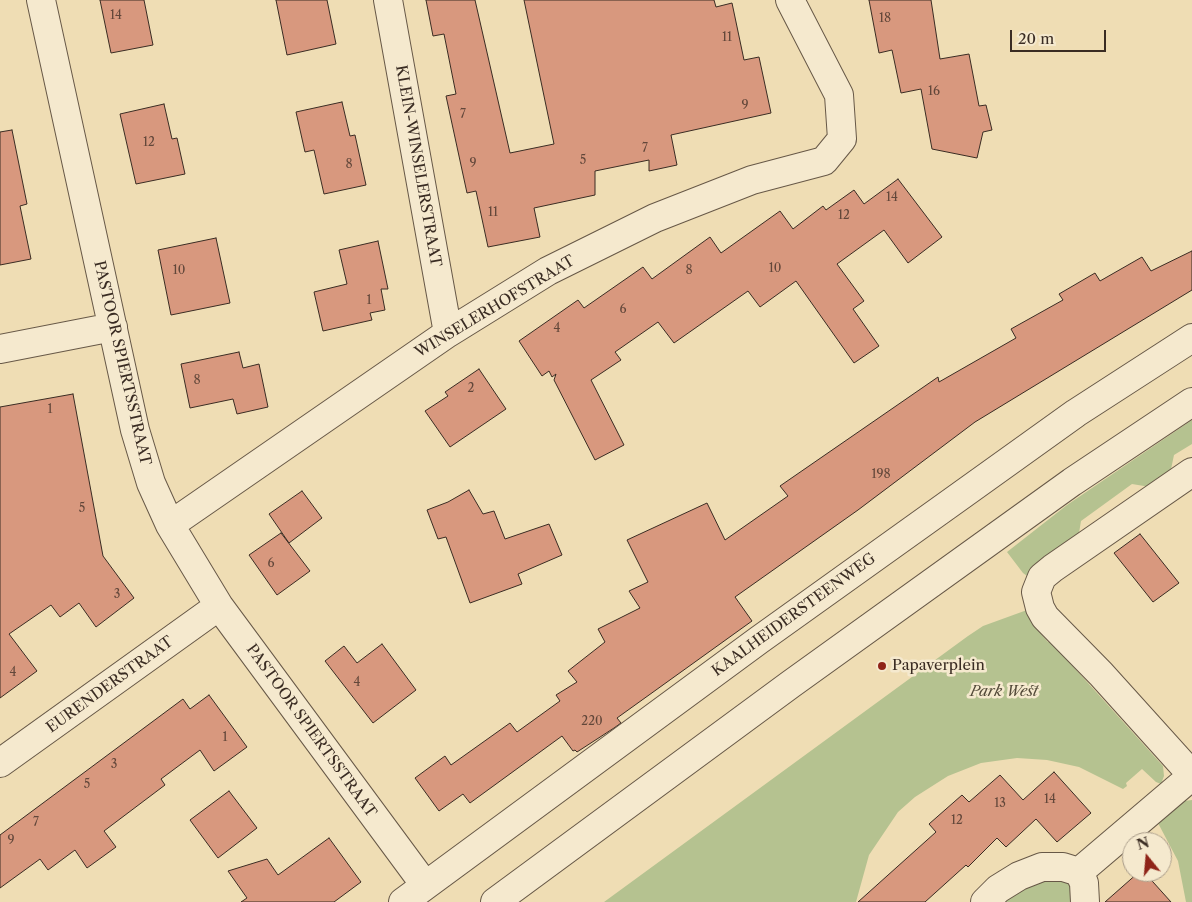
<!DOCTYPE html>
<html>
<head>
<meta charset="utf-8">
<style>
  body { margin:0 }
  #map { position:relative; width:1192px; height:902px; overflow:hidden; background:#efddb4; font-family:"Libre Caslon Text",serif }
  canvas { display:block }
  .north { position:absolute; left:1122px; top:832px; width:50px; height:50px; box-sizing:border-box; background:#f5e9ce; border:1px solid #aa9d8a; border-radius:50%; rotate:343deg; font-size:14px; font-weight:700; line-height:20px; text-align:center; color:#3a2c23 }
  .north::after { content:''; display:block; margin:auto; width:18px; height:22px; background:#8f2418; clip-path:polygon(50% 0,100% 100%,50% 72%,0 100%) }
  .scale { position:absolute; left:1010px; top:30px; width:96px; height:22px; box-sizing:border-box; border:2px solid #3a2c23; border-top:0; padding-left:6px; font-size:15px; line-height:18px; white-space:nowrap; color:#3a2c23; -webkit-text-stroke:4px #f5e9ce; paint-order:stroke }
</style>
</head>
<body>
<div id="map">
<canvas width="1192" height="902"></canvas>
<div class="north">N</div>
<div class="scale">20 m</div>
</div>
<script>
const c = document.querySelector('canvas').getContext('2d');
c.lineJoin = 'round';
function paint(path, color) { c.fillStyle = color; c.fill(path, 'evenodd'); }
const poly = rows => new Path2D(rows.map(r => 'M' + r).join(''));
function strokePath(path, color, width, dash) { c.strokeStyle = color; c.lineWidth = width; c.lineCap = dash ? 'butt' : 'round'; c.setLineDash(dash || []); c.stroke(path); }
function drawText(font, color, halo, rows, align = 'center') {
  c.font = font + ' "Libre Caslon Text",serif'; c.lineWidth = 5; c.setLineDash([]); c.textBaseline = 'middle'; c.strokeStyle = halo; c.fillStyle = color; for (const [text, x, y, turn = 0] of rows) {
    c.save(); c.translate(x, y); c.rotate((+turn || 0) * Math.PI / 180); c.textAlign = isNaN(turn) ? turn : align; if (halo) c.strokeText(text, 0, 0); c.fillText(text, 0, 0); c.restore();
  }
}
paint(poly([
  [1192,420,1192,444,1174,455,1170,474,1150,487,1132,484,1081,521,1078,539,1030,578,1023,573,1007,552,1067,505],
  [1027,610,1042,635,1048,642,1051,642,1163,766,1164,776,1161,784,1156,782,1142,769,1126,783,1127,786,1123,789,1079,767,1047,760,1017,758,981,763,948,776,915,797,898,812,869,855,856,902,604,902,968,636,983,626],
  [1192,800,1192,902,1186,902,1178,861,1158,823,1184,801],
  [1034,878,1071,882,1076,902,997,902]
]), '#b5c290');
const building = poly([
  [100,0,144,0,153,45,111,53,100,0],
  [276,0,327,0,336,44,287,55,276,0],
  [426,0,475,0,510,153,554,144,524,0,714,0,716,7,732,3,744,60,759,57,771,113,671,135,677,165,649,171,649,160,595,171,595,195,534,208,540,237,488,247,476,191,467,193,446,96,456,94,444,34,433,36,426,0],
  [869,0,931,0,940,59,969,54,979,106,986,105,992,130,983,132,977,158,932,149,921,89,901,93,892,50,879,53,869,0],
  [342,102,350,136,355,135,366,185,324,194,314,150,305,152,296,112,342,102],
  [164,104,172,139,177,138,185,174,136,184,120,114,164,104],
  [12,130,27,204,20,206,31,259,0,265,0,132,12,130],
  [898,179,942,237,908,263,884,230,837,264,864,301,853,309,879,346,854,363,796,281,760,307,748,291,674,343,658,322,615,352,621,360,591,380,624,445,595,460,554,380,556,374,552,377,549,371,542,376,519,341,578,300,584,308,643,267,652,279,710,237,721,253,780,211,793,229,823,206,826,210,854,190,864,204,898,179],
  [216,238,230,303,171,315,158,250,216,238],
  [378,241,388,289,381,289,385,310,370,313,372,320,323,331,314,292,347,284,339,250,378,241],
  [1192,251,1192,290,975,422,858,510,735,597,752,621,617,718,621,723,614,728,577,752,575,750,573,751,562,736,470,803,463,794,439,811,415,778,445,756,451,765,510,723,517,732,560,701,556,695,577,682,568,671,605,642,598,629,640,608,629,591,648,582,627,540,707,503,725,540,788,496,780,486,938,377,939,382,1016,338,1011,329,1063,300,1059,294,1095,273,1100,281,1142,257,1151,271,1192,251],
  [239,352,243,368,259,364,268,407,237,414,233,399,190,408,181,364,239,352],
  [479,369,506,409,450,447,425,411,448,396,445,392,479,369],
  [73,394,103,556,134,598,96,627,79,603,60,617,51,605,9,634,37,671,0,698,0,407,73,394],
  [469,490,483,514,494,511,505,539,549,524,562,555,518,574,522,584,470,603,446,537,438,539,427,510,448,502,469,490],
  [302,491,322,518,289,543,269,514,302,491],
  [281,533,310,571,277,595,249,555,281,533],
  [1140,534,1179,583,1153,602,1114,553,1140,534],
  [382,644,416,690,373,723,325,661,344,646,357,663,382,644],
  [209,695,247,747,214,771,200,750,161,779,165,785,104,831,116,847,87,868,75,850,48,870,40,859,0,888,0,835,183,699,190,709,209,695],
  [1054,772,1091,813,1057,842,1036,819,1006,847,997,838,968,867,966,865,925,902,858,902,936,832,929,824,962,795,969,802,1000,775,1023,800,1054,772],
  [229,791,257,828,218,858,190,820,229,791],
  [329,838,361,882,334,902,241,902,247,898,228,871,267,859,278,875,329,838],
  [1139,872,1144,872,1171,902,1105,902,1139,872]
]);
paint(building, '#d8987e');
strokePath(building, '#3a2c23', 1);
const minor = poly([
  [41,0,135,430,151,483,170,525,219,606,425,885],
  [388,0,448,333],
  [0,349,113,327],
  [1192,472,1053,568,1042,577,1036,592,1040,608,1045,617,1101,674,1192,775],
  [170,525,448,333,548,271,655,218,752,180,824,161,842,139,839,95,790,0],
  [0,763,219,606],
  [1079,872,1192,776],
  [403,902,759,640,963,494,1076,413,1192,338],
  [495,902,791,684,1072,482,1192,402],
  [985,902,998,889,1019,876,1042,867,1063,867,1079,872,1084,883,1085,902]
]);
strokePath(minor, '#675847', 30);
strokePath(minor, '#f5e9ce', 28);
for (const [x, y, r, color] of [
  [882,666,5,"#8f2418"]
]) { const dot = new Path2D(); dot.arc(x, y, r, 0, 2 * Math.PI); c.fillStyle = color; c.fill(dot); strokePath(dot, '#f5e9ce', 2); }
drawText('12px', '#62473a', null, [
  ["14",116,16],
  ["18",885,19],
  ["11",727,38],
  ["16",934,92],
  ["9",745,106],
  ["7",463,115],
  ["12",149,143],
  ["7",645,149],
  ["5",583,161],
  ["9",473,164],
  ["8",349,165],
  ["14",892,198],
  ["11",493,213],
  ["12",844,216],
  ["10",775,269],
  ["10",179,271],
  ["8",689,271],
  ["1",369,301],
  ["6",623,310],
  ["4",557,329],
  ["8",197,381],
  ["2",471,389],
  ["1",50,410],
  ["198",881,475],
  ["5",82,509],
  ["6",271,564],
  ["3",117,595],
  ["4",13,673],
  ["4",357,683],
  ["220",592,722],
  ["1",225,738],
  ["3",114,765],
  ["5",87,785],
  ["14",1050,800],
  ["13",1000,804],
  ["12",957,821],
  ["7",36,823],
  ["9",11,841]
]);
drawText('15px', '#3a2c23', '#f5e9ce', [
  ["KLEIN-WINSELERSTRAAT",418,166,80],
  ["WINSELERHOFSTRAAT",495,307,-31],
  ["PASTOOR SPIERTSSTRAAT",122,363,77],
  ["KAALHEIDERSTEENWEG",794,615,-36],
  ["EURENDERSTRAAT",110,685,-36],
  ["PASTOOR SPIERTSSTRAAT",311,731,54]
]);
drawText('15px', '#3a2c23', '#f5e9ce', [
  ["Papaverplein",892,666]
], 'left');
drawText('italic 15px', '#534a39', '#f5e9ce', [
  ["Park West",1004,692]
]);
</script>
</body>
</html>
